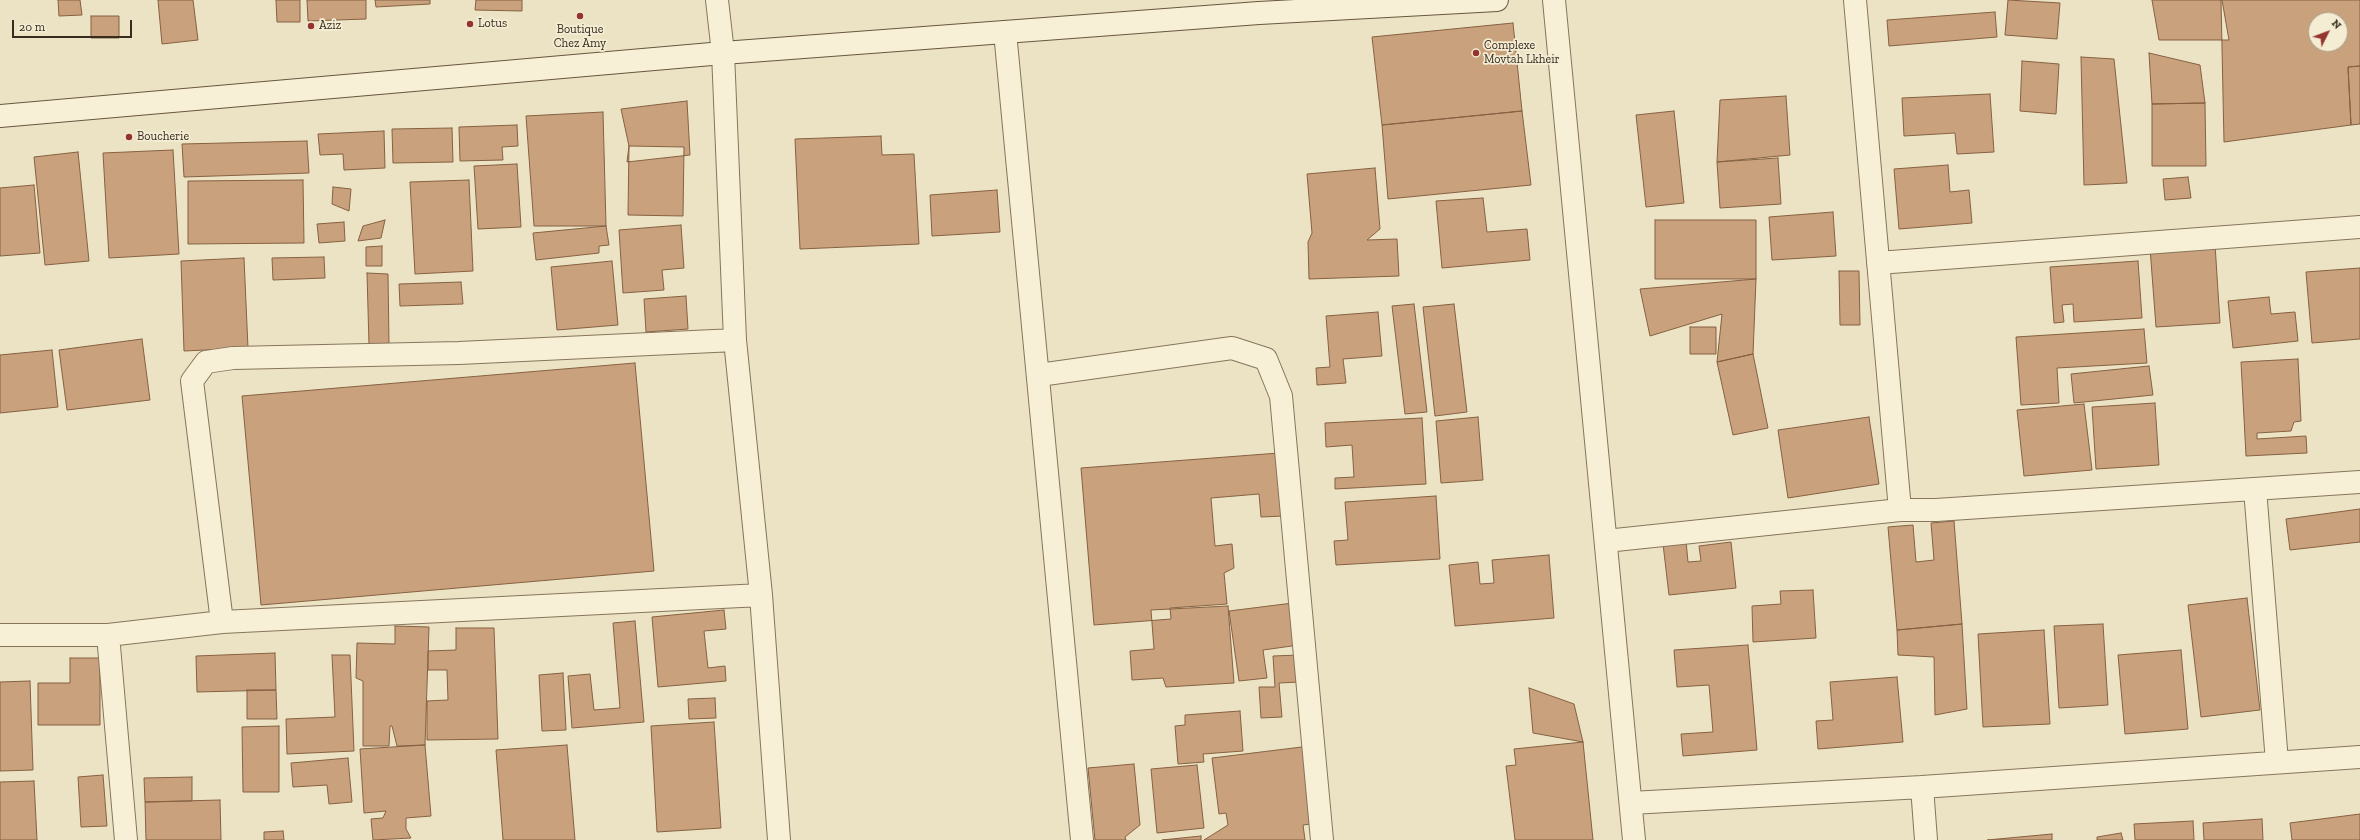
<!DOCTYPE html>
<html>
<head>
<meta charset="utf-8">
<style>
  body { margin:0 }
  #map { position:relative; width:2360px; height:840px; overflow:hidden; background:#ece3c4; font-family:"Zilla Slab",serif }
  canvas { display:block }
  .north { position:absolute; left:2308px; top:12px; width:40px; height:40px; box-sizing:border-box; background:#f4edd4; border:1px solid #a8a08c; border-radius:50%; rotate:48deg; font-size:11px; font-weight:700; line-height:16px; text-align:center; color:#372c1f }
  .north::after { content:''; display:block; margin:auto; width:14px; height:18px; background:#93342e; clip-path:polygon(50% 0,100% 100%,50% 72%,0 100%) }
  .scale { position:absolute; left:12px; top:20px; width:120px; height:18px; box-sizing:border-box; border:2px solid #372c1f; border-top:0; padding-left:5px; font-size:12px; line-height:14px; white-space:nowrap; color:#372c1f; -webkit-text-stroke:3px #f4edd4; paint-order:stroke }
</style>
</head>
<body>
<div id="map">
<canvas width="2360" height="840"></canvas>
<div class="north">N</div>
<div class="scale">20 m</div>
</div>
<script>
const c = document.querySelector('canvas').getContext('2d');
c.lineJoin = 'round';
function paint(path, color) { c.fillStyle = color; c.fill(path, 'evenodd'); }
const poly = rows => new Path2D(rows.map(r => 'M' + r).join(''));
function strokePath(path, color, width, dash) { c.strokeStyle = color; c.lineWidth = width; c.lineCap = dash ? 'butt' : 'round'; c.setLineDash(dash || []); c.stroke(path); }
function drawText(font, color, halo, rows, align = 'center') {
  c.font = font + ' "Zilla Slab",serif'; c.lineWidth = 3.5; c.setLineDash([]); c.textBaseline = 'middle'; c.strokeStyle = halo; c.fillStyle = color; for (const [text, x, y, turn = 0] of rows) {
    c.save(); c.translate(x, y); c.rotate((+turn || 0) * Math.PI / 180); c.textAlign = isNaN(turn) ? turn : align; if (halo) c.strokeText(text, 0, 0); c.fillText(text, 0, 0); c.restore();
  }
}
const building = poly([
  [58,0,80,0,82,15,59,16,58,0],
  [158,0,193,0,198,40,162,44,158,0],
  [276,0,300,0,300,22,277,22,276,0],
  [307,0,366,0,366,19,308,21,307,0],
  [375,0,430,0,430,4,376,7,375,0],
  [476,0,522,0,522,11,475,10,476,0],
  [2008,0,2060,3,2057,39,2005,35,2008,0],
  [2152,0,2222,0,2229,40,2159,40,2152,0],
  [2221,0,2360,0,2360,66,2348,67,2351,125,2224,142,2221,0],
  [2316,20,2340,20,2340,44,2316,44,2316,20],
  [1995,12,1997,37,1889,46,1887,20,1995,12],
  [91,16,119,16,119,38,91,38,91,16],
  [1513,23,1522,111,1382,125,1372,37,1513,23],
  [2149,53,2200,65,2205,103,2152,104,2149,53],
  [2081,57,2114,59,2127,183,2084,185,2081,57],
  [2022,61,2059,64,2056,114,2020,111,2022,61],
  [2360,66,2360,124,2351,125,2348,67,2360,66],
  [1990,94,1994,152,1957,154,1955,133,1904,136,1902,98,1990,94],
  [1786,96,1790,155,1717,162,1720,100,1786,96],
  [687,101,690,155,627,162,629,146,621,109,687,101],
  [2205,103,2206,166,2152,166,2152,104,2205,103],
  [1522,111,1531,185,1388,199,1382,125,1522,111],
  [1674,111,1684,203,1646,207,1636,115,1674,111],
  [603,112,606,226,534,226,526,116,603,112],
  [517,125,518,146,502,147,503,160,460,161,459,127,517,125],
  [452,128,453,162,393,163,392,129,452,128],
  [384,131,385,168,344,170,343,154,320,155,318,134,384,131],
  [881,136,882,155,914,154,919,244,800,249,795,139,881,136],
  [307,141,309,173,184,177,182,144,307,141],
  [629,146,684,147,683,216,628,215,629,146],
  [173,150,179,254,109,258,103,153,173,150],
  [78,152,89,261,45,265,34,157,78,152],
  [1778,158,1781,204,1720,208,1717,162,1778,158],
  [517,164,521,227,478,229,474,166,517,164],
  [1948,165,1950,192,1969,190,1972,223,1899,229,1894,169,1948,165],
  [1375,168,1380,229,1367,240,1397,239,1399,276,1309,279,1308,242,1312,233,1307,174,1375,168],
  [2188,177,2191,198,2165,200,2163,179,2188,177],
  [303,180,304,243,188,244,188,181,303,180],
  [469,180,473,271,415,274,410,182,469,180],
  [34,185,40,253,0,256,0,188,34,185],
  [333,187,351,189,349,211,332,204,333,187],
  [997,190,1000,232,932,236,930,195,997,190],
  [1483,198,1487,232,1527,229,1530,260,1442,268,1436,201,1483,198],
  [1833,212,1836,256,1772,260,1769,217,1833,212],
  [385,220,381,238,358,241,363,226,385,220],
  [1655,220,1756,220,1756,279,1655,279,1655,220],
  [344,222,345,241,319,243,317,224,344,222],
  [681,225,684,268,662,270,664,290,623,293,619,230,681,225],
  [606,226,609,245,599,246,599,253,536,260,533,233,606,226],
  [2215,244,2220,323,2156,327,2150,248,2215,244],
  [382,246,382,266,366,266,366,247,382,246],
  [324,257,325,278,273,280,272,258,324,257],
  [244,258,248,348,184,351,181,261,244,258],
  [612,261,618,325,557,330,551,267,612,261],
  [2138,261,2142,318,2074,322,2073,304,2062,305,2064,322,2054,323,2050,267,2138,261],
  [2360,268,2360,339,2312,343,2306,272,2360,268],
  [1839,271,1859,271,1860,325,1840,325,1839,271],
  [367,273,388,274,389,344,369,345,367,273],
  [1756,279,1753,354,1717,362,1722,314,1650,336,1640,289,1756,279],
  [461,282,463,304,400,306,399,284,461,282],
  [686,296,688,329,646,332,644,299,686,296],
  [2269,297,2271,314,2295,312,2298,341,2233,348,2228,301,2269,297],
  [1414,304,1427,412,1405,414,1392,306,1414,304],
  [1454,304,1467,412,1435,416,1423,307,1454,304],
  [1378,312,1382,356,1343,359,1346,383,1317,385,1316,368,1330,367,1326,316,1378,312],
  [1690,327,1716,327,1716,354,1690,354,1690,327],
  [2144,329,2147,363,2057,368,2059,403,2021,405,2016,337,2144,329],
  [142,339,150,400,67,410,59,350,142,339],
  [52,350,58,407,0,413,0,355,52,350],
  [1753,354,1768,428,1733,435,1717,362,1753,354],
  [2298,359,2301,421,2294,422,2291,431,2257,433,2257,439,2306,436,2307,453,2246,456,2241,362,2298,359],
  [635,363,654,571,261,605,242,396,635,363],
  [2149,366,2153,395,2074,403,2071,374,2149,366],
  [2155,403,2159,465,2096,469,2092,407,2155,403],
  [2084,404,2092,470,2024,476,2017,410,2084,404],
  [1478,417,1483,480,1441,483,1436,421,1478,417],
  [1869,417,1879,484,1788,498,1778,430,1869,417],
  [1422,418,1426,484,1335,489,1335,478,1354,477,1352,445,1326,447,1325,423,1422,418],
  [1279,453,1284,516,1261,517,1259,494,1211,498,1215,546,1232,544,1234,568,1224,573,1227,604,1170,608,1171,619,1094,625,1081,468,1279,453],
  [1436,496,1440,559,1336,565,1334,541,1348,540,1345,502,1436,496],
  [2360,509,2360,542,2290,550,2286,519,2360,509],
  [1954,521,1962,624,1897,630,1888,527,1913,525,1916,562,1934,560,1931,523,1954,521],
  [1686,541,1688,562,1701,561,1699,546,1731,542,1736,588,1669,595,1663,544,1686,541],
  [1549,555,1554,618,1455,626,1449,565,1478,562,1480,584,1494,583,1492,560,1549,555],
  [1813,590,1816,638,1753,642,1752,606,1781,604,1780,591,1813,590],
  [2247,598,2260,710,2201,717,2188,605,2247,598],
  [1293,603,1299,645,1263,650,1267,678,1239,681,1229,611,1293,603],
  [1228,606,1234,683,1166,687,1163,678,1132,680,1130,651,1154,649,1151,610,1228,606],
  [724,610,726,629,704,631,708,668,725,666,726,681,658,687,652,617,724,610],
  [635,621,644,722,572,728,568,676,590,674,594,710,620,708,613,623,635,621],
  [1962,624,1967,709,1935,715,1934,657,1898,655,1897,630,1962,624],
  [2103,624,2108,705,2059,708,2054,626,2103,624],
  [395,626,429,627,425,745,397,746,392,726,390,726,389,746,363,746,363,681,356,678,357,643,395,644,395,626],
  [456,628,494,628,498,739,427,740,427,701,448,700,447,670,428,670,428,651,456,650,456,628],
  [2044,630,2050,724,1983,727,1978,634,2044,630],
  [1748,645,1757,750,1683,756,1681,734,1713,732,1709,685,1677,687,1674,650,1748,645],
  [2181,650,2188,729,2125,734,2118,655,2181,650],
  [275,653,276,690,197,692,196,656,275,653],
  [332,655,350,655,354,751,287,754,286,719,335,717,332,655],
  [1299,655,1300,682,1279,683,1282,717,1261,718,1259,687,1275,687,1273,656,1299,655],
  [70,658,100,658,100,725,38,725,38,683,70,683,70,658],
  [563,673,566,730,542,731,539,675,563,673],
  [1897,677,1903,742,1818,749,1816,721,1833,720,1830,682,1897,677],
  [30,681,33,770,0,771,0,682,30,681],
  [1529,688,1574,704,1583,742,1533,733,1529,688],
  [247,690,276,690,277,719,247,719,247,690],
  [715,698,716,718,689,719,688,699,715,698],
  [1240,711,1243,751,1203,754,1204,762,1178,764,1175,726,1185,725,1185,715,1240,711],
  [714,722,721,828,657,832,651,726,714,722],
  [279,726,279,792,243,792,242,727,279,726],
  [1583,742,1593,840,1515,840,1506,766,1516,765,1514,749,1583,742],
  [425,745,431,816,406,818,406,829,411,838,373,840,371,819,383,818,386,811,364,813,360,749,425,745],
  [567,745,575,840,503,840,496,750,567,745],
  [1310,746,1320,823,1303,825,1305,840,1204,840,1228,825,1226,813,1219,814,1212,758,1310,746],
  [348,758,352,802,329,804,327,785,293,787,291,763,348,758],
  [1134,764,1140,825,1125,837,1126,840,1095,840,1088,768,1134,764],
  [1197,765,1204,828,1157,833,1151,769,1197,765],
  [103,775,107,826,81,827,78,777,103,775],
  [192,777,192,801,145,802,144,778,192,777],
  [34,781,37,840,0,840,0,782,34,781],
  [220,800,221,840,146,840,145,802,220,800],
  [2360,814,2360,840,2292,840,2290,823,2360,814],
  [2262,819,2263,840,2204,840,2203,823,2262,819],
  [2193,821,2194,840,2135,840,2134,824,2193,821],
  [283,831,284,840,264,840,264,832,283,831],
  [2121,833,2123,840,2097,840,2097,837,2121,833],
  [2052,834,2052,840,1987,840,2052,834],
  [1201,836,1201,840,1162,840,1201,836]
]);
paint(building, '#c9a17c');
strokePath(building, '#856142', 1);
const street = poly([
  [717,0,723,53,735,340,761,595,779,840],
  [1554,0,1634,840],
  [1855,0,1900,510,1936,510,2360,482],
  [1005,32,1082,840],
  [1878,263,2360,227],
  [1039,375,1232,348,1266,359,1281,396,1322,840],
  [2255,489,2277,762],
  [1606,541,1900,510],
  [222,622,192,381,206,362,233,358,459,353,735,340],
  [0,635,108,635,222,622,761,595],
  [108,635,126,840],
  [1922,787,1926,840],
  [1631,803,1922,787,2360,757]
]);
const secondary = poly([
  [0,116,723,53,1259,13,1497,0]
]);
strokePath(street, '#86755b', 24);
strokePath(secondary, '#68563e', 24);
strokePath(street, '#f7f0d7', 22);
strokePath(secondary, '#f7f0d7', 22);
for (const [x, y, r, color] of [
  [580,16,4,"#93342e"],
  [470,24,4,"#93342e"],
  [311,26,4,"#93342e"],
  [1476,53,4,"#93342e"],
  [129,137,4,"#93342e"]
]) { const dot = new Path2D(); dot.arc(x, y, r, 0, 2 * Math.PI); c.fillStyle = color; c.fill(dot); strokePath(dot, '#f4edd4', 1.5); }
drawText('12px', '#372c1f', '#f4edd4', [
  ["Lotus",478,24],
  ["Aziz",319,26],
  ["Boutique",580,30,"center"],
  ["Chez Amy",580,44,"center"],
  ["Complexe",1484,46],
  ["Movtah Lkheir",1484,60],
  ["Boucherie",137,137]
], 'left');
</script>
</body>
</html>
